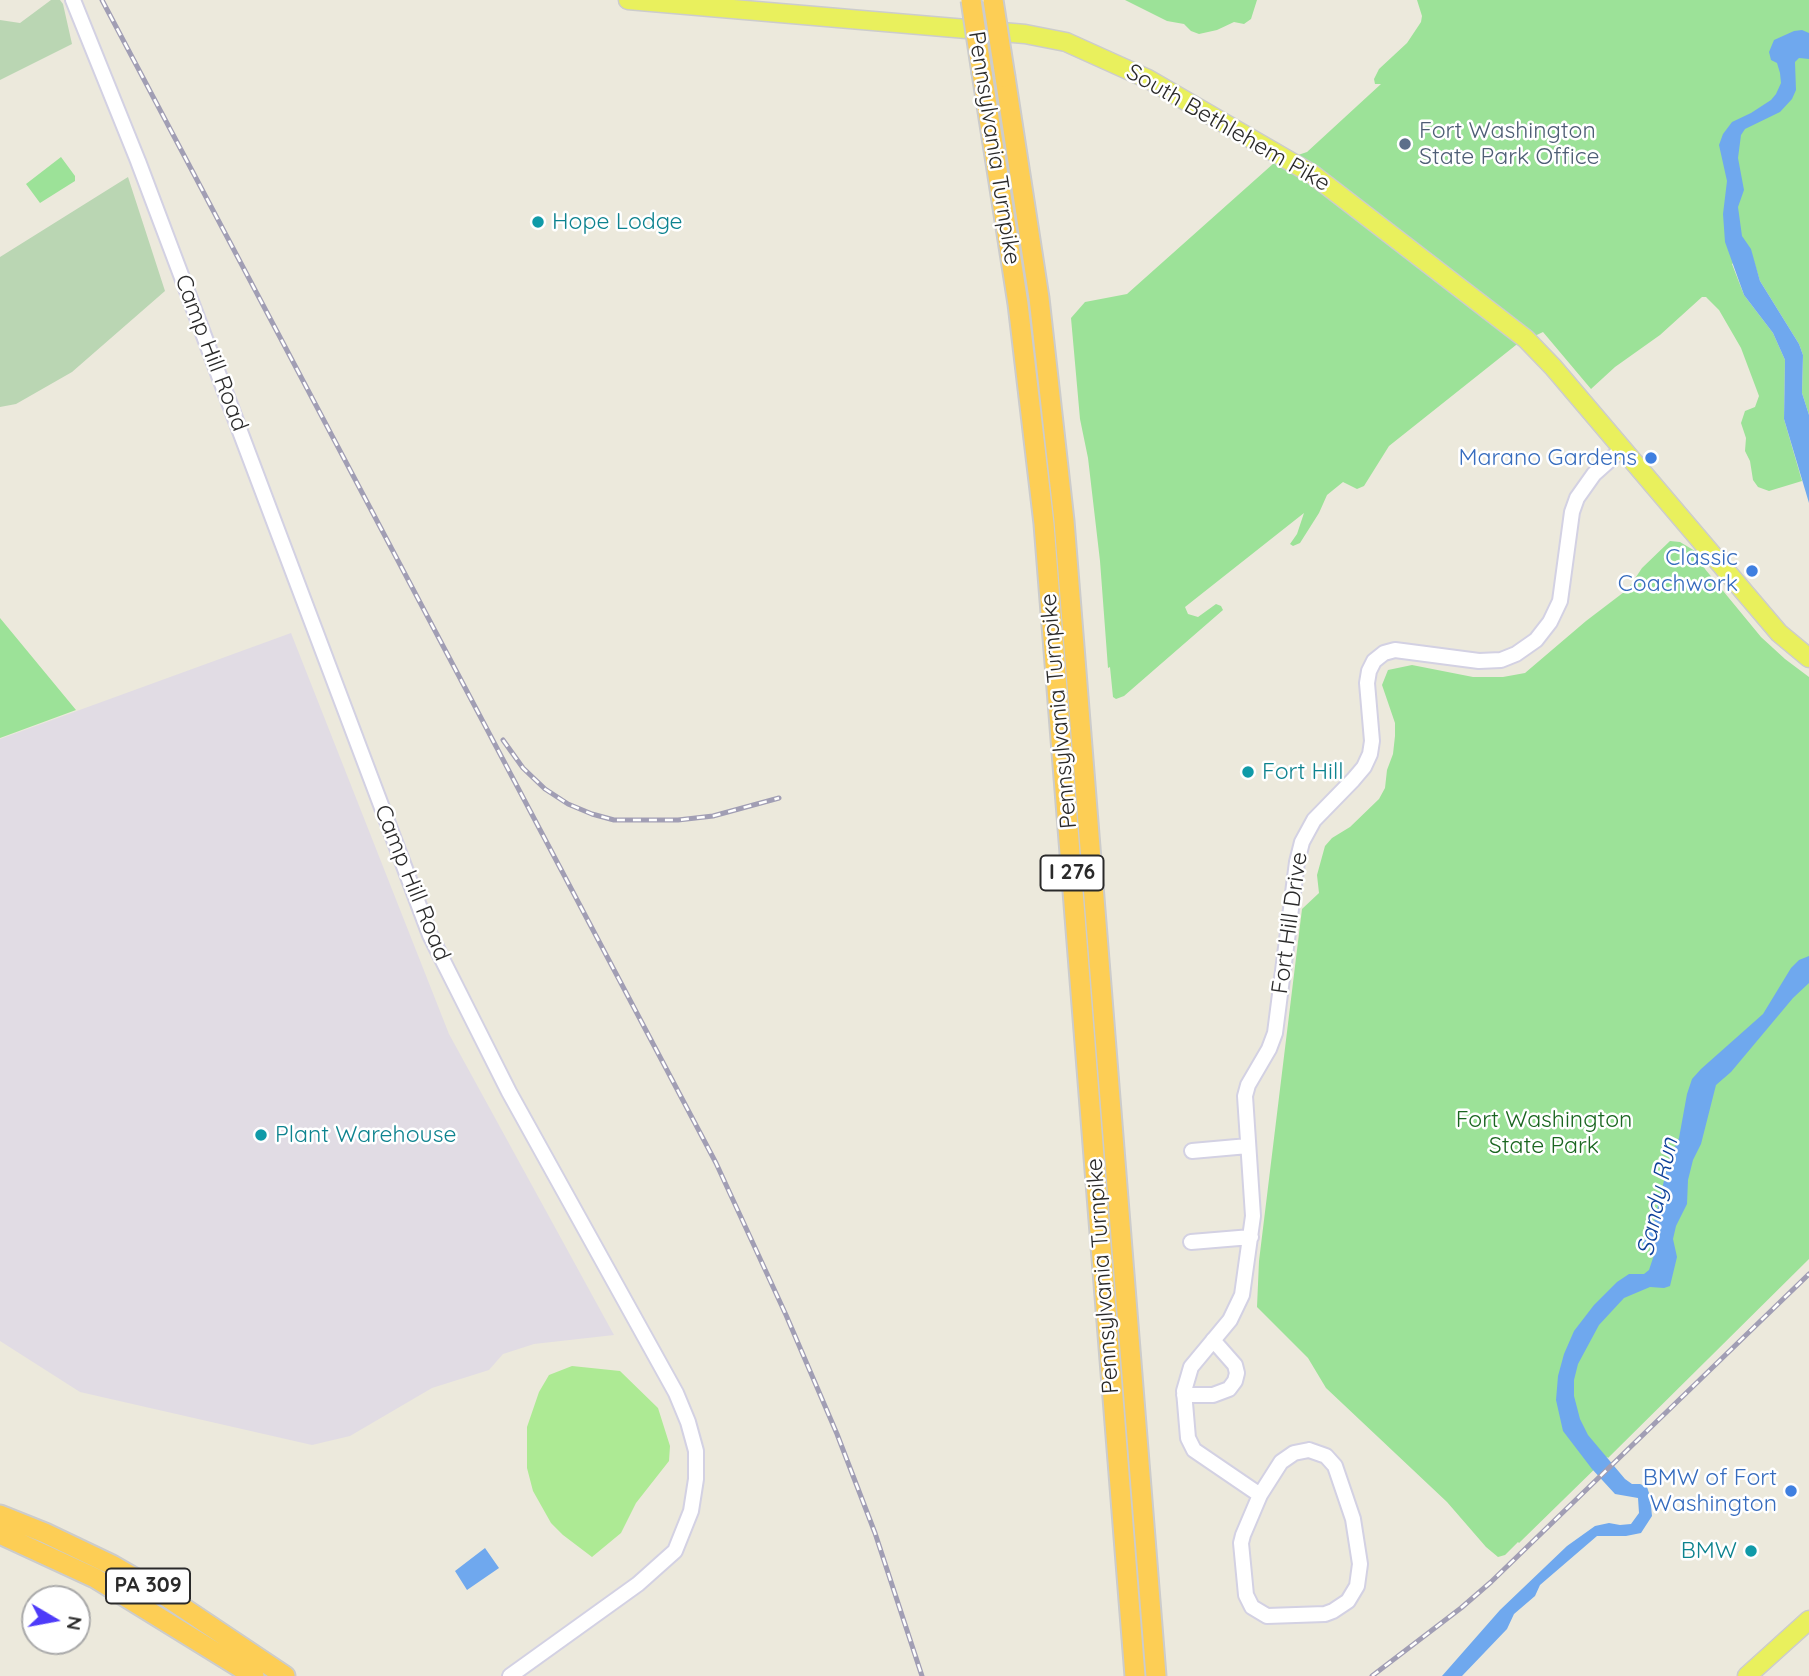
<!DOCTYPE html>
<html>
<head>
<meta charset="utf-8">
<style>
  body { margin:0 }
  #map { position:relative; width:1809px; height:1676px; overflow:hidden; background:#ece9dc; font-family:Quicksand,sans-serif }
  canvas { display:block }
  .north { position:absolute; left:21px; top:1585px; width:70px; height:70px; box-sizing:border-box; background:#fff; border:2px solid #aaa; border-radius:50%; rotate:100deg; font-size:19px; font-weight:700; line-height:28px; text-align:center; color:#2a2a2a }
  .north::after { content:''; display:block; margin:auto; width:24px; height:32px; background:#4e3bf9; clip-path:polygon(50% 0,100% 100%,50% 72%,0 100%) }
</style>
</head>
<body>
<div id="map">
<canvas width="1809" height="1676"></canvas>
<div class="north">N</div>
</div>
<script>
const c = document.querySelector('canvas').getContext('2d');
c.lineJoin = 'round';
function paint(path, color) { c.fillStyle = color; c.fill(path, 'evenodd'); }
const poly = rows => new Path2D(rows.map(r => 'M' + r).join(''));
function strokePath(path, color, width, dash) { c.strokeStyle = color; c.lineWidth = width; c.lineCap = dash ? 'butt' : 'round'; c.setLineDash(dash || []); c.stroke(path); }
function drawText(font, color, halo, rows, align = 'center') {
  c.font = font + ' Quicksand,sans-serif'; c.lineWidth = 5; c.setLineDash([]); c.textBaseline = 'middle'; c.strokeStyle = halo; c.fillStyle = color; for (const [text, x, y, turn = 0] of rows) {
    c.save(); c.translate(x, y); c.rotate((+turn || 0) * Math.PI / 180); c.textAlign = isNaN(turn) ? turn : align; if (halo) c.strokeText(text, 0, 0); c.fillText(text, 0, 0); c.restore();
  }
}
paint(poly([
  [291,633,449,1034,614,1335,534,1344,503,1354,489,1370,432,1388,350,1436,312,1445,80,1392,0,1341,0,739]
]), '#e1dce4');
paint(poly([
  [1125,0,1257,0,1251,19,1244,24,1234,22,1217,30,1199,34,1191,31,1184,24,1167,21],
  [1417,0,1809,0,1809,415,1802,393,1803,355,1799,344,1760,281,1750,249,1732,264,1744,295,1773,333,1785,360,1784,419,1802,481,1769,491,1758,487,1753,480,1750,461,1745,451,1746,438,1741,423,1745,411,1755,407,1759,396,1741,348,1719,310,1706,297,1702,297,1660,335,1615,367,1591,389,1543,332,1516,345,1389,446,1364,486,1357,489,1343,482,1327,495,1319,513,1300,543,1293,546,1290,544,1297,534,1304,513,1185,607,1188,614,1198,617,1216,604,1221,606,1223,610,1124,696,1116,699,1113,697,1110,667,1108,668,1100,561,1088,458,1080,419,1071,318,1085,302,1127,294,1274,163,1307,152,1381,84,1375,84,1374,79,1379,69,1407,43,1421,22,1422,16],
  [61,157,75,176,75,181,40,203,26,184],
  [1670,541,1680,542,1695,551,1705,569,1761,637,1785,659,1809,677,1809,1259,1608,1458,1607,1457,1519,1543,1518,1542,1505,1555,1498,1557,1486,1547,1447,1502,1326,1388,1308,1358,1257,1307,1259,1261,1302,909,1319,893,1317,875,1325,846,1332,838,1350,827,1379,799,1385,788,1387,770,1393,754,1395,736,1395,723,1382,685,1388,670,1412,665,1473,677,1503,677,1525,673,1586,621,1628,589,1642,568],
  [0,618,76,710,0,738]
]), '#9ce298');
paint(poly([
  [51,0,60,0,63,4,72,44,0,80,0,20,20,23],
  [128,177,165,291,72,372,16,404,0,407,0,257]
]), '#bad6b3');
paint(poly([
  [572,1366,620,1371,658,1408,670,1446,669,1461,636,1503,621,1533,592,1557,563,1535,551,1523,533,1491,527,1468,527,1427,539,1392,549,1375]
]), '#adea94');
paint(poly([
  [1802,30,1809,33,1809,59,1799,58,1795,62,1796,90,1792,99,1780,112,1745,129,1741,135,1738,158,1744,190,1738,207,1742,236,1751,249,1760,281,1799,344,1803,355,1802,393,1809,415,1809,503,1784,419,1785,360,1773,333,1744,295,1725,242,1723,214,1727,181,1719,145,1723,134,1732,122,1751,113,1771,100,1776,94,1781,83,1780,73,1777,63,1771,60,1769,52,1774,40,1794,31],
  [1809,956,1809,983,1793,998,1731,1072,1716,1085,1701,1144,1693,1160,1688,1180,1687,1204,1676,1226,1673,1239,1677,1257,1670,1286,1664,1288,1650,1287,1624,1298,1599,1325,1578,1364,1574,1380,1574,1396,1580,1419,1588,1435,1625,1479,1632,1484,1640,1484,1647,1487,1650,1496,1652,1516,1641,1533,1626,1536,1597,1536,1540,1585,1535,1596,1514,1614,1507,1629,1462,1676,1442,1676,1500,1610,1567,1546,1595,1526,1609,1523,1620,1525,1631,1524,1639,1513,1638,1498,1615,1494,1592,1469,1563,1431,1556,1400,1558,1376,1564,1354,1574,1331,1594,1305,1617,1282,1629,1274,1644,1274,1649,1270,1655,1252,1655,1239,1643,1246,1643,1242,1653,1226,1669,1160,1679,1138,1687,1094,1692,1079,1701,1069,1763,1014,1791,968,1799,960],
  [485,1548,499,1568,467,1590,455,1571]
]), '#6fa8ee');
const minor = poly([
  [73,0,138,161,430,935,509,1092,676,1393,688,1422,696,1451,696,1479,691,1511,675,1551,638,1584,510,1676],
  [1192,1151,1248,1146],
  [1191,1242,1251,1237],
  [1184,1395,1213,1395,1229,1389,1235,1381,1237,1373,1235,1365,1213,1340],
  [1309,1450,1326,1456,1335,1466,1353,1519,1360,1564,1357,1586,1348,1601,1333,1611,1325,1614,1267,1616,1252,1607,1246,1595,1241,1543,1243,1535,1260,1495,1281,1462,1294,1453,1309,1450],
  [1260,1495,1194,1450,1188,1438,1184,1391,1191,1367,1230,1320,1242,1295,1253,1216,1245,1096,1248,1085,1269,1049,1275,1033,1297,862,1302,842,1314,820,1353,780,1364,767,1370,754,1372,741,1367,683,1369,671,1374,661,1384,653,1395,650,1479,661,1501,660,1516,654,1536,640,1550,622,1560,601,1572,512,1577,498,1594,474,1622,449]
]);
const major = poly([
  [628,0,1025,34,1066,42,1148,79,1312,174,1526,339,1553,367,1779,633,1809,658],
  [1747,1676,1809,1620]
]);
const highway = poly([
  [982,73,1018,304,1044,524,1135,1676],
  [1005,77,1039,298,1064,521,1156,1676],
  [0,1515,45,1533,112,1565,164,1595,285,1676],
  [0,1534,95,1578,254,1676]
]);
strokePath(minor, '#d3d1e3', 18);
strokePath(major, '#ccc', 21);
strokePath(highway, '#ccc', 23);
strokePath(minor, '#fff', 14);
strokePath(major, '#e9f05d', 18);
strokePath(highway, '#fdce55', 19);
const rail = poly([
  [102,0,716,1163,786,1315,837,1434,875,1533,922,1676],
  [503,740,523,768,545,789,568,804,592,814,614,820,678,820,713,816,779,798],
  [1372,1676,1461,1608,1491,1582,1809,1274]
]);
strokePath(rail, '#a19eb4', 5);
strokePath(rail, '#fff', 2.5, [8]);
const highwayBridge = poly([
  [971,0,982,73],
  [993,0,1005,77]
]);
strokePath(highwayBridge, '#ccc', 23, []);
strokePath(highwayBridge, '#fdce55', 19);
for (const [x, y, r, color] of [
  [1405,144,7,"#5c6f8a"],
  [538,222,7,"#0f9aa8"],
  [1651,458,7,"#3f7fe0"],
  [1752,571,7,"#3f7fe0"],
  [1248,772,7,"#0f9aa8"],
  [261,1135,7,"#0f9aa8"],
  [1791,1491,7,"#3f7fe0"],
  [1751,1551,7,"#0f9aa8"]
]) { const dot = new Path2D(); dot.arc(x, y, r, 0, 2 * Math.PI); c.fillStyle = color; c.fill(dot); strokePath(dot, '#fff', 2.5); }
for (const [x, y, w] of [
  [1072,873,63],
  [148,1586,84]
]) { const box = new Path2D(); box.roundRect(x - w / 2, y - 17.5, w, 35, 5); c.fillStyle = '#fff'; c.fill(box); strokePath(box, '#2a2a2a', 2); }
drawText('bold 21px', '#2a2a2a', null, [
  ["I 276",1072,873],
  ["PA 309",148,1586]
]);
drawText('23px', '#2a2a2a', '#fff', [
  ["South Bethlehem Pike",1228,128,30],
  ["Pennsylvania Turnpike",994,148,81],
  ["Camp Hill Road",211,353,69],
  ["Pennsylvania Turnpike",1059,711,-95],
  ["Camp Hill Road",412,883,68],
  ["Fort Hill Drive",1290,923,-82],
  ["Pennsylvania Turnpike",1103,1276,-94]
]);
drawText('23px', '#4e5e75', '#fff', [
  ["Fort Washington",1419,131],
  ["State Park Office",1419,157]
], 'left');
drawText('23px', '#0d838f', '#fff', [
  ["Hope Lodge",552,222],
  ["Fort Hill",1262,772],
  ["Plant Warehouse",275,1135],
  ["BMW",1737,1551,"right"]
], 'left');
drawText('23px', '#366cbe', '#fff', [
  ["Marano Gardens",1637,458],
  ["Classic",1738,558],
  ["Coachwork",1738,584],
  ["BMW of Fort",1777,1478],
  ["Washington",1777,1504]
], 'right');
drawText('23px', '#1a6620', '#fff', [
  ["Fort Washington",1544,1120],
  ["State Park",1544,1146]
]);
drawText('italic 24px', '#0e429a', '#fff', [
  ["Sandy Run",1658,1197,-78]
]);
</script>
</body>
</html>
